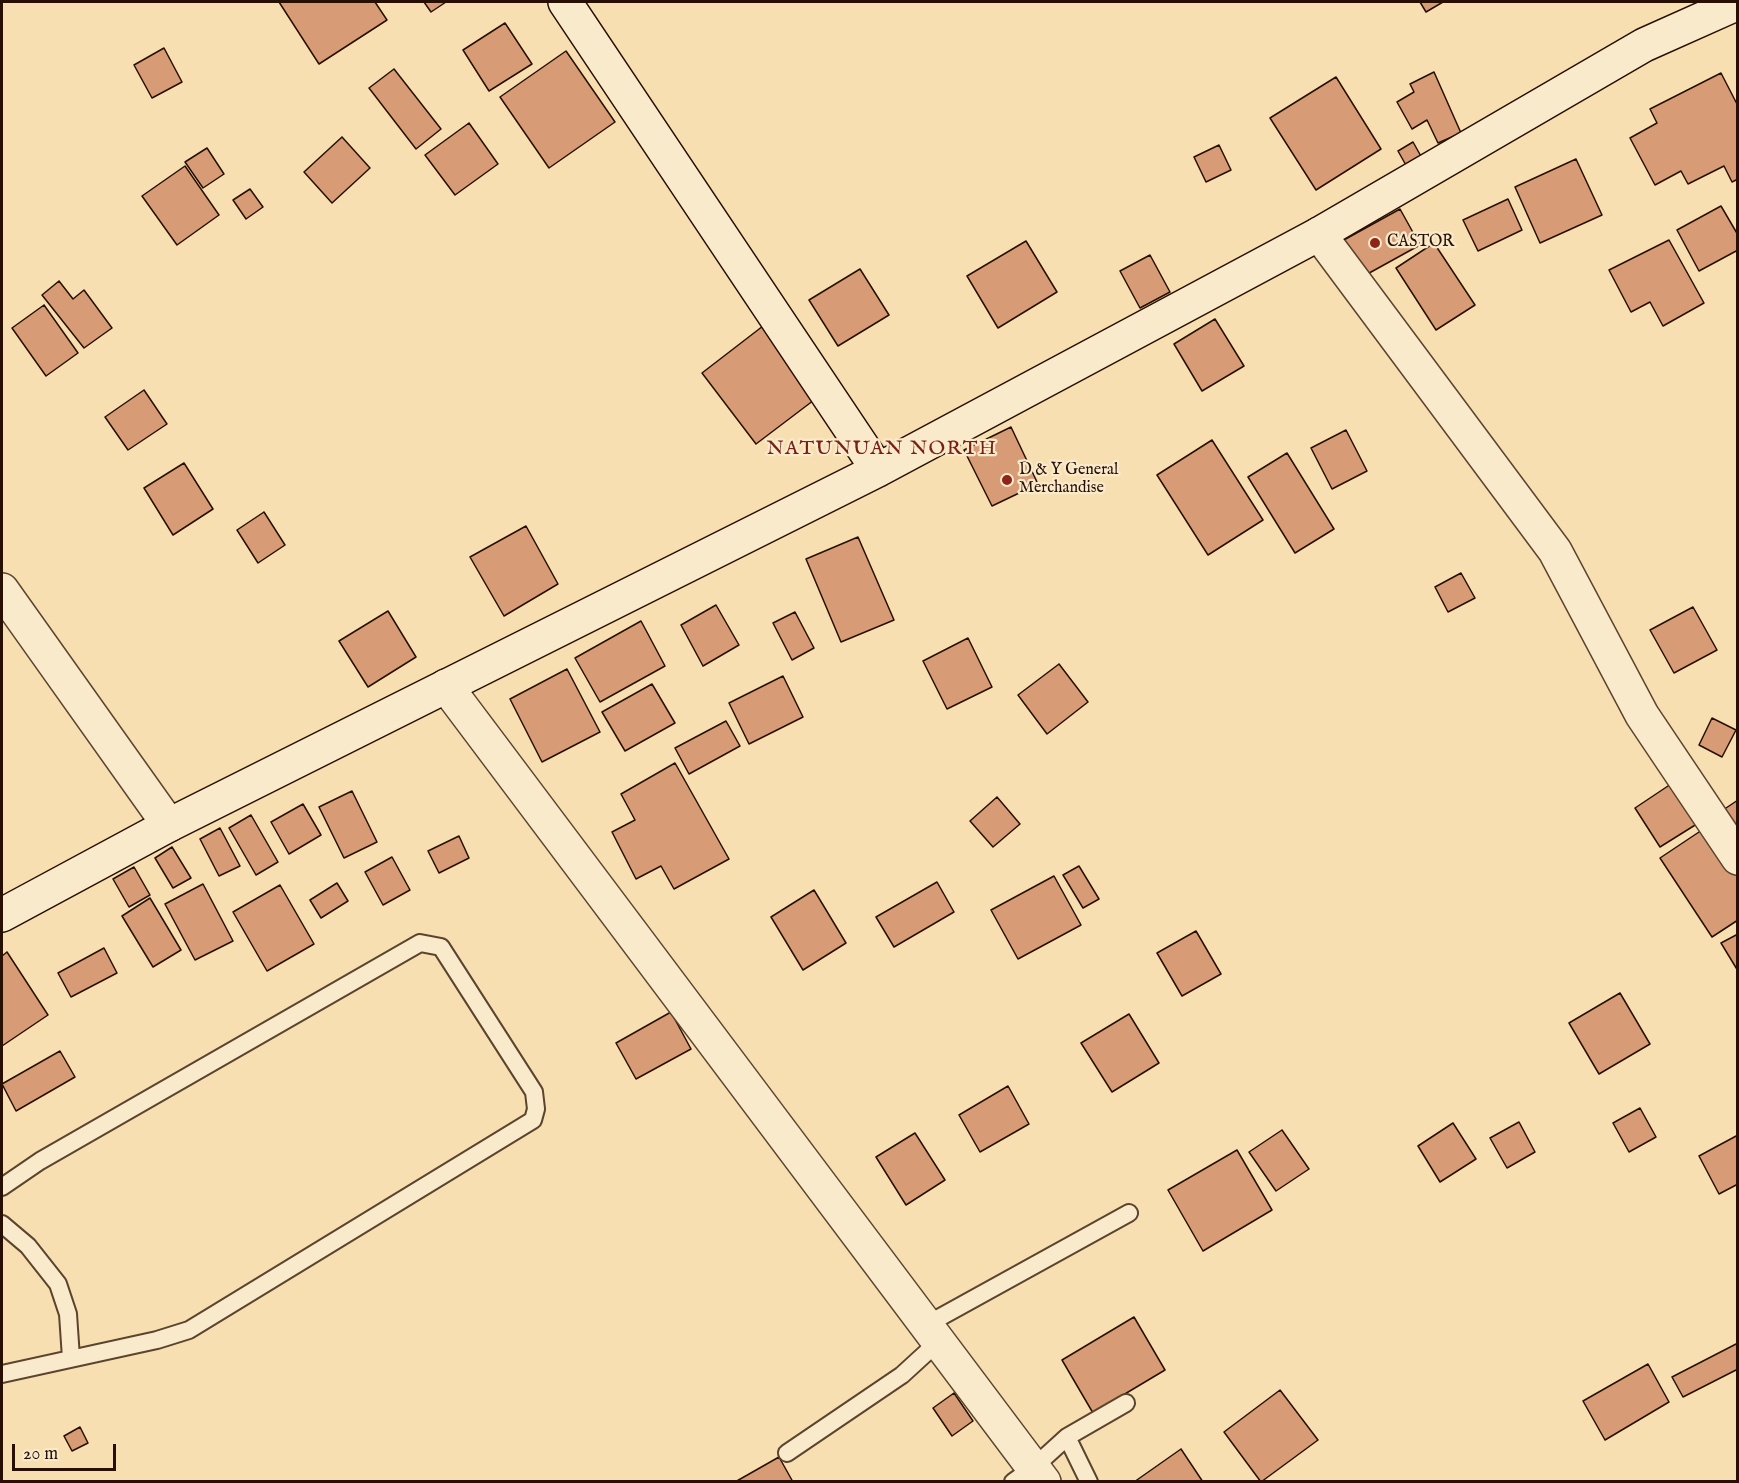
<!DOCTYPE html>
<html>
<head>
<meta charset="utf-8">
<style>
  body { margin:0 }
  #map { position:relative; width:1739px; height:1483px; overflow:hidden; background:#f7dfb1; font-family:"IM FELL English",serif }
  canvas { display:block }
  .frame { position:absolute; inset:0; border:3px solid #271003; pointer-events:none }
  .scale { position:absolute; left:12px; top:1444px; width:104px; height:27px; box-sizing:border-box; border:3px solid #271003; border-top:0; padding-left:8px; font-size:18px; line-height:21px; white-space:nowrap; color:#271003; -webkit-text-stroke:4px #faeacc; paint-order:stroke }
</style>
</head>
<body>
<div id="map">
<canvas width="1739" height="1483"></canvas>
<div class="frame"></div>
<div class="scale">20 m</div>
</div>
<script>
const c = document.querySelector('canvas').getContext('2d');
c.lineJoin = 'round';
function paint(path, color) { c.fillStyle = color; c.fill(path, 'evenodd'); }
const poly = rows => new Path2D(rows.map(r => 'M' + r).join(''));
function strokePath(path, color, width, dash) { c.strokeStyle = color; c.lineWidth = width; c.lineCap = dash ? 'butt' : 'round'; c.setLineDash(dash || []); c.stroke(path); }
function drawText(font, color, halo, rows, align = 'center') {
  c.font = font + ' "IM FELL English",serif'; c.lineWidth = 4.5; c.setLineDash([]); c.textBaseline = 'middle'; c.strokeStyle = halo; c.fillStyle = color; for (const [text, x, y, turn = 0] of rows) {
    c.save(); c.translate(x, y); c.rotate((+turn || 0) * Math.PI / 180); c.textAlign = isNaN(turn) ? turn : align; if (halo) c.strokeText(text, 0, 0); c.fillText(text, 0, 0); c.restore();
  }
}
const building = poly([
  [279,2,375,2,387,20,319,64,279,2],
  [424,2,446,2,431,12,424,2],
  [1420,2,1443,2,1426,12,1420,2],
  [505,23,532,64,489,91,463,50,505,23],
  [164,48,182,82,152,98,134,65,164,48],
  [566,51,615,122,549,168,500,97,566,51],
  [394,69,441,129,416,149,369,88,394,69],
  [1434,72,1461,133,1438,143,1427,120,1412,129,1397,102,1414,92,1410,84,1434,72],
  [1721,73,1738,106,1738,179,1732,182,1724,166,1688,184,1681,171,1655,185,1630,138,1657,123,1650,109,1721,73],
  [1336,77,1381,149,1316,190,1270,118,1336,77],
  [469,123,498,164,455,195,425,155,469,123],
  [342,137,370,168,332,203,304,172,342,137],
  [1413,142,1422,158,1407,167,1398,151,1413,142],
  [1219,145,1231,170,1206,182,1194,157,1219,145],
  [207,148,224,174,203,188,185,162,207,148],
  [1576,159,1602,215,1540,243,1515,187,1576,159],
  [185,166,219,215,177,245,142,196,185,166],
  [250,189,263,207,246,219,233,200,250,189],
  [1508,199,1522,230,1478,251,1463,220,1508,199],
  [1721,206,1738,235,1738,250,1699,271,1677,230,1721,206],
  [1400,209,1420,245,1362,277,1342,241,1400,209],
  [1669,240,1704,303,1663,326,1650,302,1631,312,1609,270,1669,240],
  [1026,241,1057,292,998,328,967,276,1026,241],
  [1434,243,1475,305,1436,330,1396,268,1434,243],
  [1150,255,1170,292,1140,308,1120,271,1150,255],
  [860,269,889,315,838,346,809,300,860,269],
  [59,281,73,299,84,290,112,328,84,348,42,295,59,281],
  [44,305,78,353,46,376,12,328,44,305],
  [1215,319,1244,366,1202,391,1174,344,1215,319],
  [763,326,818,397,756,444,702,373,763,326],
  [144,390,167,424,128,450,105,417,144,390],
  [1011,427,1038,484,992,506,964,450,1011,427],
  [1346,430,1367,471,1332,489,1311,448,1346,430],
  [1212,440,1263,520,1208,555,1157,475,1212,440],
  [1287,453,1334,529,1295,553,1248,477,1287,453],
  [184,463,213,509,173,535,144,488,184,463],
  [264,512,285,545,258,563,237,530,264,512],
  [526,526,558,584,504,616,470,557,526,526],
  [858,537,894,620,841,642,806,559,858,537],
  [1461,573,1475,598,1448,612,1435,587,1461,573],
  [716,605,739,645,703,666,681,625,716,605],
  [1693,607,1717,650,1674,673,1650,630,1693,607],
  [388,611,416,657,368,687,339,641,388,611],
  [795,612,814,648,792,660,773,623,795,612],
  [641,621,665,666,600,702,575,658,641,621],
  [968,638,992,687,947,709,923,661,968,638],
  [1059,664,1088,702,1047,734,1018,695,1059,664],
  [567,669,600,732,542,762,510,699,567,669],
  [783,676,803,717,749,744,729,703,783,676],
  [652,684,675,723,625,751,602,712,652,684],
  [1712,718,1736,730,1722,757,1699,745,1712,718],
  [726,721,740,746,689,774,675,748,726,721],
  [675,763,729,859,674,889,661,866,636,879,612,832,635,820,621,794,675,763],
  [1674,782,1700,822,1660,847,1635,808,1674,782],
  [352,791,377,842,344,858,319,807,352,791],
  [997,797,1020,824,993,847,970,821,997,797],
  [1738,800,1738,838,1720,812,1738,800],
  [303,804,321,835,289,854,271,822,303,804],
  [251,815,278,862,256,875,229,828,251,815],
  [1711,824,1738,864,1738,920,1712,937,1660,858,1711,824],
  [220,828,240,866,219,876,200,839,220,828],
  [459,836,469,858,439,873,428,851,459,836],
  [172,847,191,878,173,888,155,858,172,847],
  [392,857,410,890,383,905,365,872,392,857],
  [1079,866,1099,899,1083,908,1063,875,1079,866],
  [134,867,150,895,129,907,113,879,134,867],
  [1054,876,1081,925,1018,959,991,910,1054,876],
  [937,882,954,912,894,947,876,917,937,882],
  [337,883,348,901,321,918,310,900,337,883],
  [203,884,233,941,195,960,165,904,203,884],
  [280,885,314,944,267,971,233,912,280,885],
  [814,890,846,943,803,970,771,917,814,890],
  [150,898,181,950,153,967,122,916,150,898],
  [1196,931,1221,974,1182,996,1157,953,1196,931],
  [1738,934,1738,971,1721,943,1738,934],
  [104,948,117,973,71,997,58,973,104,948],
  [7,952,48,1015,2,1046,2,956,7,952],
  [1620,993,1650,1044,1599,1074,1569,1023,1620,993],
  [671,1012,691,1049,636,1079,616,1043,671,1012],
  [1129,1014,1159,1063,1112,1092,1081,1043,1129,1014],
  [60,1051,75,1077,16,1111,2,1084,60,1051],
  [1008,1086,1029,1124,980,1152,959,1115,1008,1086],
  [1640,1108,1656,1137,1629,1152,1613,1123,1640,1108],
  [1519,1122,1535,1152,1507,1168,1490,1138,1519,1122],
  [1453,1123,1476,1159,1440,1182,1418,1146,1453,1123],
  [1282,1130,1309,1169,1276,1191,1249,1152,1282,1130],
  [915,1133,945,1180,906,1205,876,1157,915,1133],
  [1738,1135,1738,1184,1719,1194,1699,1156,1738,1135],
  [1237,1150,1272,1210,1203,1251,1168,1190,1237,1150],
  [1134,1317,1165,1370,1093,1413,1062,1360,1134,1317],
  [1738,1343,1738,1369,1683,1397,1672,1377,1738,1343],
  [1648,1364,1669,1402,1605,1440,1583,1401,1648,1364],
  [1280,1390,1318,1440,1261,1482,1224,1432,1280,1390],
  [954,1393,973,1421,952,1436,933,1408,954,1393],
  [80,1427,88,1443,72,1451,64,1436,80,1427],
  [1181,1449,1203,1482,1134,1482,1181,1449],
  [779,1457,793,1482,735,1482,779,1457]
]);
paint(building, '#d79c75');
strokePath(building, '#271003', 1.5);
const lane = poly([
  [2,1187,40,1161,420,943,441,947,534,1092,536,1109,533,1120,189,1330,157,1340,2,1374],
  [2,1224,28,1246,58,1284,68,1314,71,1358],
  [926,1325,1129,1213],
  [1067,1437,1089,1482],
  [787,1453,902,1375,938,1342],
  [1013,1482,1034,1467,1067,1437,1126,1403]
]);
const street = poly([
  [1319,234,1555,551,1642,715,1738,858],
  [2,590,169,825],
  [446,686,1044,1482]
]);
const secondary = poly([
  [565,2,878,470],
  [2,915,169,825,878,470,1319,234,1644,45,1738,3]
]);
strokePath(lane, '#5b442e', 20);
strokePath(street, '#5b442e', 36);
strokePath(secondary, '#271003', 36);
strokePath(lane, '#faeacc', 16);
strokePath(street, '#faeacc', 33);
strokePath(secondary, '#faeacc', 33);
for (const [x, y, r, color] of [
  [1375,243,6,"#8f2418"],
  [1007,480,6,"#8f2418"]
]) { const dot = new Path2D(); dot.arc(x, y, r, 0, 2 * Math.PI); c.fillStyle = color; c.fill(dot); strokePath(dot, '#faeacc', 2); }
drawText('16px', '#271003', '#faeacc', [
  ["CASTOR",1387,243],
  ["D & Y General",1019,471],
  ["Merchandise",1019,489]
], 'left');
c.letterSpacing = '1.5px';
drawText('20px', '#7a1f14', '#faeacc', [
  ["NATUNUAN NORTH",882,450]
]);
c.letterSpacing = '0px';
</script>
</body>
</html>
